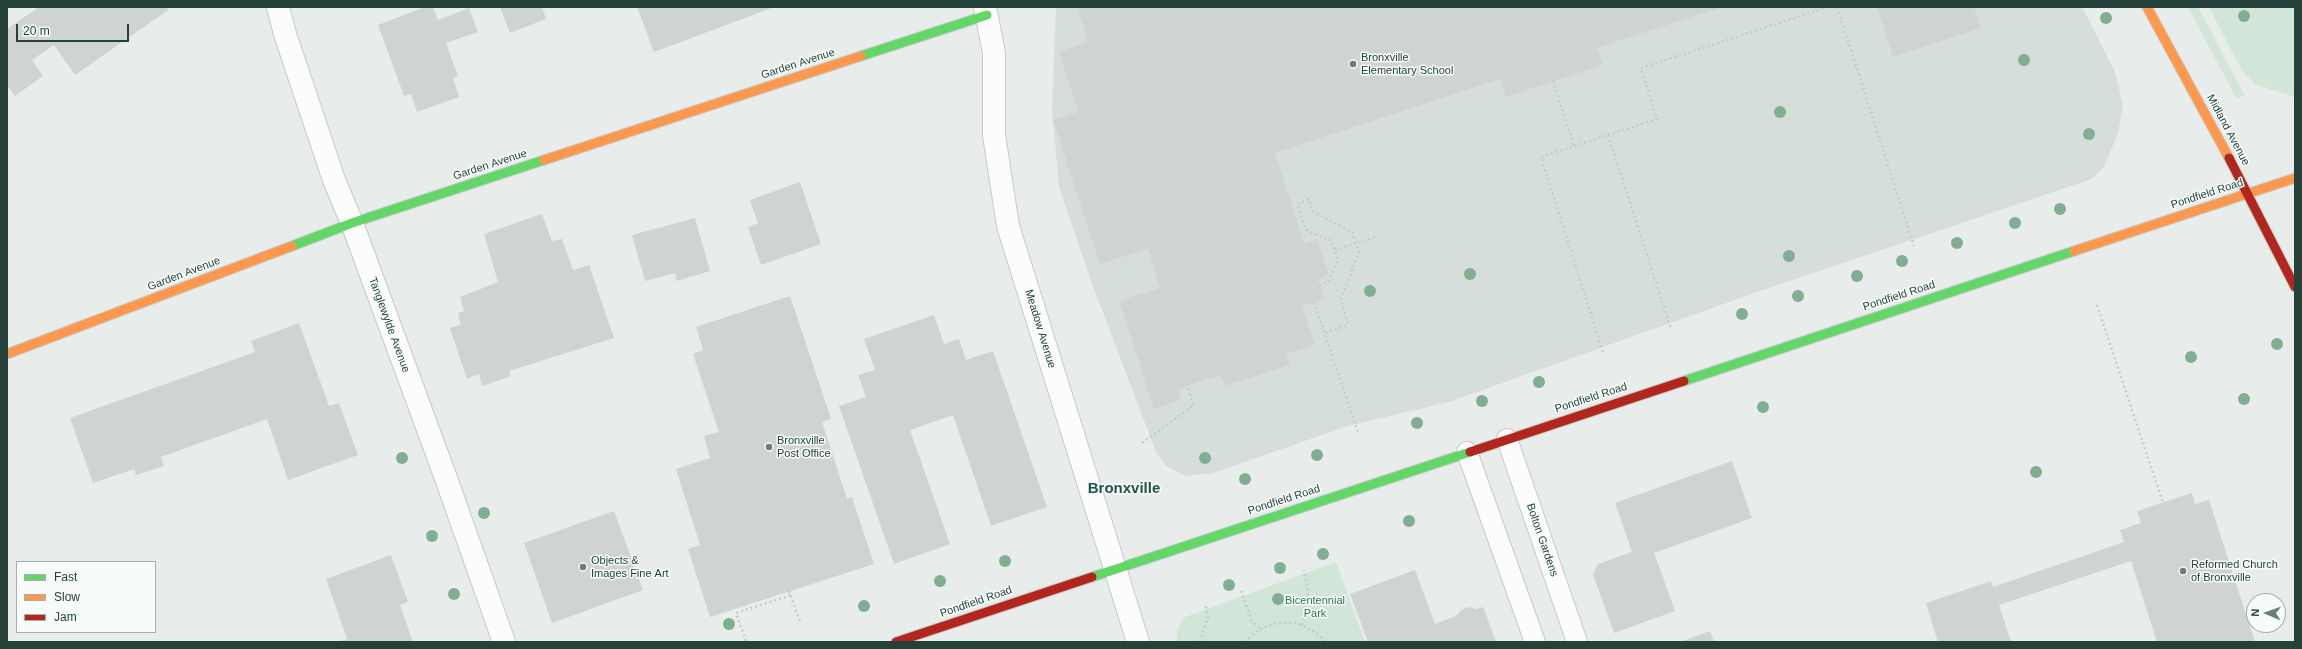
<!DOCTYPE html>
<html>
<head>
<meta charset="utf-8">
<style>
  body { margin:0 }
  #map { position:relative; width:2302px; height:649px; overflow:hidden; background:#e8edeb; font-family:Arial,sans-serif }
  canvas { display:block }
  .frame { position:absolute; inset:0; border:8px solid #24423a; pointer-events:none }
  .legend { position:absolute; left:16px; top:561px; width:140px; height:72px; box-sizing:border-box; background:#f7fbf9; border:1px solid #a3b1ad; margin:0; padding:5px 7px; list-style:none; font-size:12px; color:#24423a }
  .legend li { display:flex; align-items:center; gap:8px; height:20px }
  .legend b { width:20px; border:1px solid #a3b1ad }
  .north { position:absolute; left:2246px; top:593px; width:40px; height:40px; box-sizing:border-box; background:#f7fbf9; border:1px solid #a3b1ad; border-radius:50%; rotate:272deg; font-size:11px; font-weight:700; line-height:16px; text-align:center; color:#24423a }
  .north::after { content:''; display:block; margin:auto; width:14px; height:18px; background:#697e78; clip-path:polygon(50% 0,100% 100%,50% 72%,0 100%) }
  .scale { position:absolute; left:16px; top:24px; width:113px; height:18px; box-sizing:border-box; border:2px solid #24423a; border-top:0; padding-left:5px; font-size:12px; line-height:14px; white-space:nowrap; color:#24423a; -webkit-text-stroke:3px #f7fbf9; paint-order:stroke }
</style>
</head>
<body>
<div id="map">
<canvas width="2302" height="649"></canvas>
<div class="frame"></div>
<ul class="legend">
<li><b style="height:5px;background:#63d668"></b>Fast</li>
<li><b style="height:5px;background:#ff974d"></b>Slow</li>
<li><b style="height:5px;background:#b3261e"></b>Jam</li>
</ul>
<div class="north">N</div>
<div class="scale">20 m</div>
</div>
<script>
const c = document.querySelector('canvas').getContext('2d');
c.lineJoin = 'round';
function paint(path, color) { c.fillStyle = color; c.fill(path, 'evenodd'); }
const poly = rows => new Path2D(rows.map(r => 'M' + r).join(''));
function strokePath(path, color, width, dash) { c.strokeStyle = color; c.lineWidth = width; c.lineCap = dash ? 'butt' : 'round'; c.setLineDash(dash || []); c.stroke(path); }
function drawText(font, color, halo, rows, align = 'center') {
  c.font = font + ' Arial,sans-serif'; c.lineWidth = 3; c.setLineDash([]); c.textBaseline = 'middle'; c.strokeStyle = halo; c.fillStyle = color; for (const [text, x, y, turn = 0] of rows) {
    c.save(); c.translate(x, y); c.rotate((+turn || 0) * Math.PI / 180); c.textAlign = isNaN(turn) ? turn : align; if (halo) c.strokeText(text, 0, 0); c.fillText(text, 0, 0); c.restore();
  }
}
paint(poly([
  [1056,7,2082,7,2114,69,2123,104,2118,133,2104,167,2092,179,1760,291,1449,402,1348,426,1213,473,1186,476,1166,466,1156,452,1091,281,1059,187,1052,108]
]), '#d6dedb');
paint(poly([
  [2188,7,2198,7,2245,96,2236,98],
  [2209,7,2295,7,2295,97,2256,85,2242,71],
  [1336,562,1365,642,1176,642,1178,628,1185,617]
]), '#d1e6d8');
paint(poly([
  [39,7,166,7,168,10,75,75,54,45,32,60,43,76,15,96,7,85,7,29],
  [425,7,433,7,438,20,469,8,478,32,446,43,458,76,453,78,459,97,417,112,411,94,404,96,378,25],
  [500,7,542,7,546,19,510,33],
  [637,7,774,7,654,52],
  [1077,7,1722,7,1597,48,1603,65,1506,97,1500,79,1275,153,1304,243,1317,239,1329,275,1318,279,1324,299,1302,306,1315,345,1286,354,1290,365,1225,386,1221,375,1178,389,1181,400,1154,409,1119,301,1160,288,1148,249,1100,264,1053,120,1078,112,1059,52,1088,42],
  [1877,7,1974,7,1981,28,1893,57],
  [800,182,821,244,761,265,748,227,758,223,750,200],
  [542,214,552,241,562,239,573,270,589,265,614,338,509,371,511,376,482,386,479,374,467,379,450,328,461,325,458,313,464,311,460,297,498,282,484,234],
  [695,218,710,271,677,281,675,273,645,281,632,235],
  [790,296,831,419,822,422,847,499,852,497,874,564,710,617,688,549,700,545,676,469,710,458,704,436,719,432,693,354,703,350,696,327],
  [934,315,944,344,959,339,966,360,993,351,1047,507,991,526,953,415,910,430,950,544,894,564,839,406,866,397,858,375,875,370,864,339],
  [299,323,329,406,339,403,358,455,288,480,267,419,161,457,164,466,136,475,134,469,93,483,70,418,255,352,251,341],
  [1732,461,1752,518,1654,553,1675,611,1614,633,1593,574,1598,564,1632,552,1615,503],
  [2192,493,2195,504,2209,500,2255,642,2157,642,2131,561,1999,605,2011,642,1938,642,1926,603,1991,581,1993,587,2124,542,2120,530,2141,523,2137,511],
  [614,511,643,590,552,623,524,543],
  [391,555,408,602,400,605,413,642,338,642,347,639,326,579],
  [1415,570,1435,624,1456,616,1461,610,1469,607,1476,609,1483,607,1496,642,1368,642,1350,594],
  [1710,631,1714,642,1680,642]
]), '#cfd4d2');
const lane = poly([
  [1507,439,1577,642],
  [1467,452,1535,642]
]);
const street = poly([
  [278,7,285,34,334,180,352,223,447,481,504,642],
  [985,7,994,53,994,135,1008,226,1138,642]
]);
const fast = poly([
  [861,56,987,15],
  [292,246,352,223,544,160],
  [1684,381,2074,251],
  [1092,577,1470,452]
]);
const slow = poly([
  [2147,7,2229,158],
  [544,160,861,56],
  [2074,251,2295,178],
  [7,354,292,246]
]);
const jam = poly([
  [2229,158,2295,287],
  [1470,452,1684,381],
  [896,642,1092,577]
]);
strokePath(lane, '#c5cac8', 22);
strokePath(street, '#c5cac8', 24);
strokePath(fast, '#c3cbc8', 11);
strokePath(slow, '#c3cbc8', 11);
strokePath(jam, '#c3cbc8', 11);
strokePath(poly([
  [1837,7,1914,246],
  [1553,81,1574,146],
  [1608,135,1657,119,1641,68,1828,7],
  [1335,250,1375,237],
  [1319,285,1328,282,1338,261,1332,241,1306,230,1297,204,1309,199,1312,211,1352,232,1359,252,1341,299,1348,325,1325,333],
  [1314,302,1358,432],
  [2097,305,2163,503],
  [1603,352,1541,157,1608,135,1671,329],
  [1142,443,1194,405,1187,386],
  [789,591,800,622],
  [1241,591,1252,621,1260,629],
  [1302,625,1307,609,1308,591,1304,570],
  [746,641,736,613,791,595],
  [1200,642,1208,617,1205,603],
  [1245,642,1260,629,1274,624,1288,622,1302,625,1315,632,1326,642]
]), '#c3ccca', 2.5, [2, 3]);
strokePath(lane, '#fcfcfc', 20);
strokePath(street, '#fcfcfc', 22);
strokePath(fast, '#63d668', 9);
strokePath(slow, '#ff974d', 9);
strokePath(jam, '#b3261e', 9);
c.fillStyle = '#81ae93';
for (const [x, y] of [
  [2244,16],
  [2106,18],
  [2024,60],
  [1780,112],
  [2089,134],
  [2060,209],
  [2015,223],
  [1957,243],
  [1789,256],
  [1902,261],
  [1470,274],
  [1857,276],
  [1370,291],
  [1798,296],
  [1742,314],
  [2277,344],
  [2191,357],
  [1539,382],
  [2244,399],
  [1482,401],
  [1763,407],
  [1417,423],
  [1317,455],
  [402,458],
  [1205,458],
  [2036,472],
  [1245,479],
  [484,513],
  [1409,521],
  [432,536],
  [1323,554],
  [1005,561],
  [1280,568],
  [940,581],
  [1229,585],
  [454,594],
  [1278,599],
  [864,606],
  [729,624]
]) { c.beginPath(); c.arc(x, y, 6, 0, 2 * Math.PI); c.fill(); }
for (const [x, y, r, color] of [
  [1353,64,4,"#697e78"],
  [769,447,4,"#697e78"],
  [583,567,4,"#697e78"],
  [2183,571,4,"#697e78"]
]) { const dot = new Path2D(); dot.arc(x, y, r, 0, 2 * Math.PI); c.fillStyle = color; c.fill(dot); strokePath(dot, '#f7fbf9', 1.5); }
drawText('11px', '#24423a', '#f7fbf9', [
  ["Bronxville",1361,58],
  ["Elementary School",1361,71],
  ["Bronxville",777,441],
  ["Post Office",777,454],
  ["Objects &",591,561],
  ["Images Fine Art",591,574],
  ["Reformed Church",2191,565],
  ["of Bronxville",2191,578]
], 'left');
drawText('11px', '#24423a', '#f7fbf9', [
  ["Garden Avenue",798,64,-18],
  ["Midland Avenue",2228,130,62],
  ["Garden Avenue",490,165,-18],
  ["Pondfield Road",2207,194,-18],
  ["Garden Avenue",184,274,-21],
  ["Pondfield Road",1899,296,-18],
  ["Tanglewylde Avenue",389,325,70],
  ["Meadow Avenue",1040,329,73],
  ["Pondfield Road",1591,398,-18],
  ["Pondfield Road",1284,500,-18],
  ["Bolton Gardens",1542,540,71],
  ["Pondfield Road",976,602,-19]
]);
drawText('11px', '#2d7a4b', '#f7fbf9', [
  ["Bicentennial",1315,601],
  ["Park",1315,614]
]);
drawText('bold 15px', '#1f5548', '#f7fbf9', [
  ["Bronxville",1124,489]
]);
</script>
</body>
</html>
